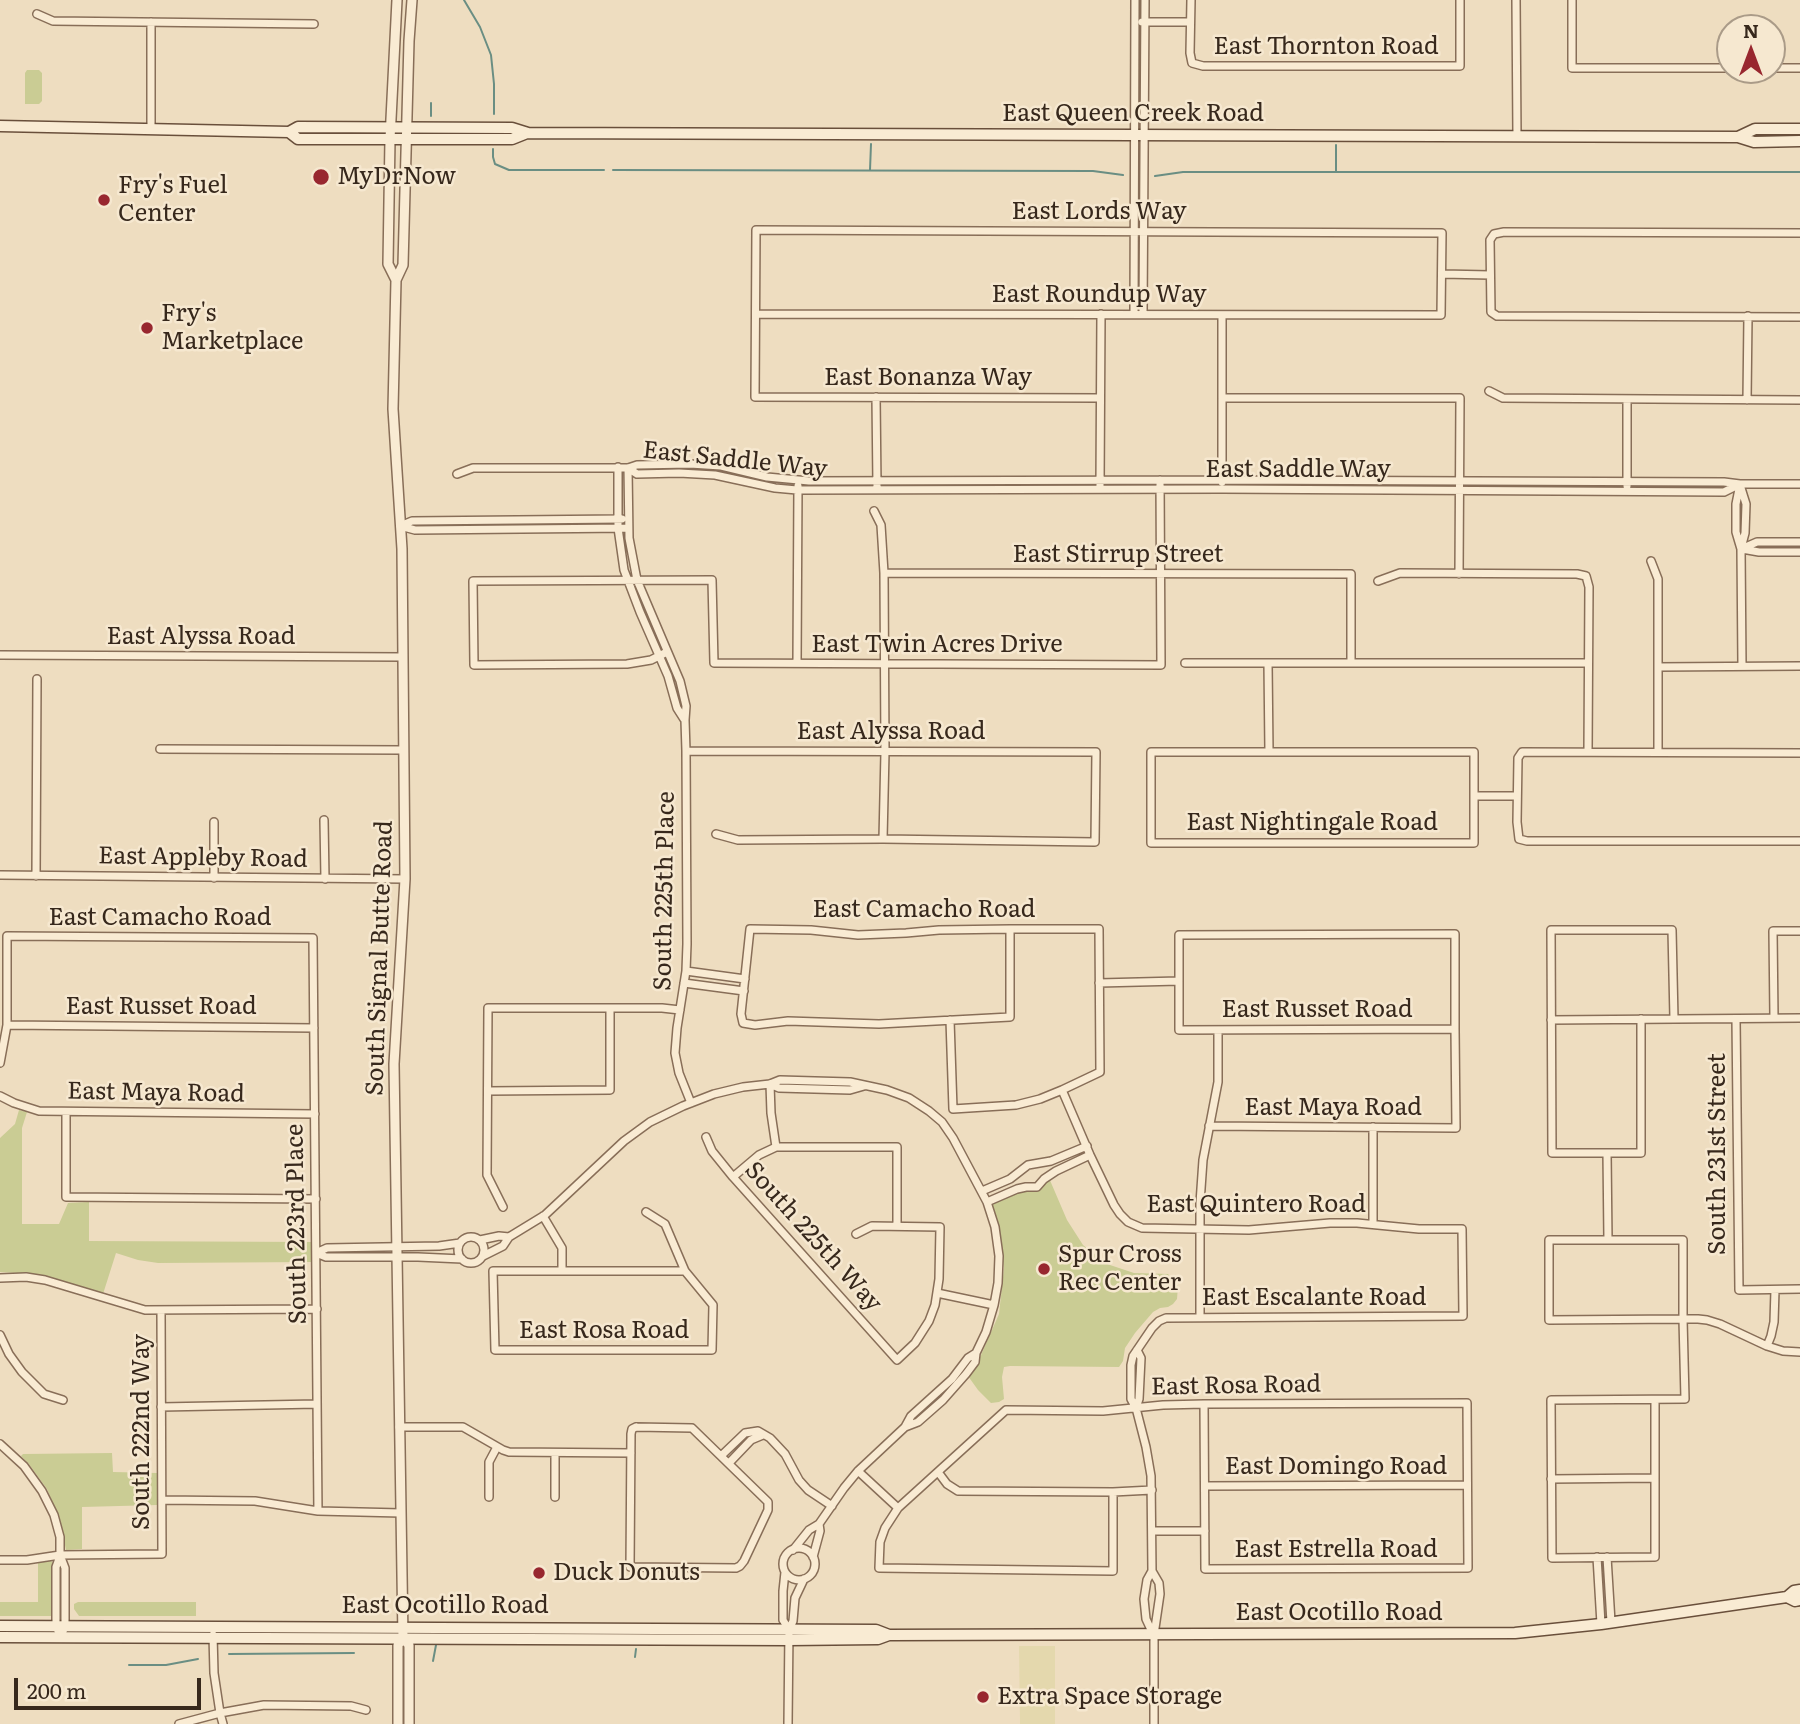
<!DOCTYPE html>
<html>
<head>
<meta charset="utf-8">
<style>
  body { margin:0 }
  #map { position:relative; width:1800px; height:1724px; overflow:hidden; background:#eeddc0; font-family:Literata,serif }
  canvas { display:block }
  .north { position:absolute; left:1716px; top:14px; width:70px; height:70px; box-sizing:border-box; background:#f6e8d0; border:2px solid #aa9b88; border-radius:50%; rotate:0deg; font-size:19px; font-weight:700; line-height:28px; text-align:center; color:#37281c }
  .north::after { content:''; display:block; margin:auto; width:24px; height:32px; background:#98272f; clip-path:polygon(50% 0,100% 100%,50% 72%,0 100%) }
  .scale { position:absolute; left:14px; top:1678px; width:187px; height:32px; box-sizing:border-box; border:4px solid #37281c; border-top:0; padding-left:9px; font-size:21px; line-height:24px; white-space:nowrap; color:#37281c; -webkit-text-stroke:5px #f6e8d0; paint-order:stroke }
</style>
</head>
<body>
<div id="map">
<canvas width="1800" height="1724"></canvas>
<div class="north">N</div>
<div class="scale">200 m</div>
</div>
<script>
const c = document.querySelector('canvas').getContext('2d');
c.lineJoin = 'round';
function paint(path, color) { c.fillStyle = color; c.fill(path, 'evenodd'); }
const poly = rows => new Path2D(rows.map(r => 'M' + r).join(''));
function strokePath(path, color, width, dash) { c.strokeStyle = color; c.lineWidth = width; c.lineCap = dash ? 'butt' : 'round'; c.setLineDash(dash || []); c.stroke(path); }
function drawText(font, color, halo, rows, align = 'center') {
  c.font = font + ' Literata,serif'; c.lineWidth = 5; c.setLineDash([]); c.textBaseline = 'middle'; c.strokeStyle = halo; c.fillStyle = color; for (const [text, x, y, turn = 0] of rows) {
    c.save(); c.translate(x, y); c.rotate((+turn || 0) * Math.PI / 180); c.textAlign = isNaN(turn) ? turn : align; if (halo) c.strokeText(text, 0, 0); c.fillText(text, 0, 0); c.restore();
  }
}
paint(poly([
  [1019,1646,1055,1646,1055,1724,1020,1724]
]), '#e4d8ad');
paint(poly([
  [27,70,39,70,42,73,42,101,39,104,25,104,25,73],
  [19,1110,27,1112,22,1128,22,1224,59,1224,68,1203,89,1202,89,1241,312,1242,313,1262,158,1263,138,1260,116,1253,103,1294,35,1274,0,1272,0,1138,15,1124],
  [1049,1178,1067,1220,1083,1245,1107,1264,1134,1273,1168,1274,1178,1286,1177,1299,1173,1304,1168,1307,1160,1308,1153,1312,1135,1333,1125,1348,1123,1361,1119,1367,1010,1366,1004,1367,1002,1377,1004,1399,999,1402,991,1403,978,1390,968,1376,981,1355,999,1314,1004,1268,999,1233,991,1206,999,1200,1012,1193,1031,1191,1040,1187],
  [112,1453,113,1472,157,1473,157,1505,82,1507,82,1549,66,1550,60,1521,47,1489,28,1463,21,1456,23,1454],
  [51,1561,54,1564,52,1616,0,1616,0,1602,38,1602,38,1562],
  [78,1602,196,1602,196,1616,79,1616,74,1609,74,1604]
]), '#cacc94');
strokePath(poly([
  [464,0,480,27,491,55,494,84,494,114],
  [431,116,431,103],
  [1336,145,1336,172],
  [493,149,493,157,495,164,509,170,604,170],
  [613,170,1093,171,1123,175],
  [870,170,871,144],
  [1155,176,1183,172,1800,172],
  [229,1654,354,1653],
  [635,1657,636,1649],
  [433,1661,436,1645],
  [129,1665,166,1665,198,1659]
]), '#6a8e83', 2);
const minor = poly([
  [1191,0,1190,53,1192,63,1203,66,1460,66,1460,0],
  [1516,0,1517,136],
  [1572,0,1572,68,1730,68],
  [37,14,53,21,314,24],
  [1142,22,1190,22],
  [1772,68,1800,68],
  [151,129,151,22],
  [1800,233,1504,232,1494,234,1490,240,1491,312,1497,316,1800,317],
  [1442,274,1490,275],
  [756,314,1441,315,1442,233,756,230,755,397,1100,398],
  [1134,314,1135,0],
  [1143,314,1145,0],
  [1489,391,1503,398,1800,400],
  [876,397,877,486],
  [1222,398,1460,398,1459,574],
  [1627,399,1627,486],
  [1747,400,1748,316],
  [618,467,618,528,624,570,640,612,668,676,677,708,684,719],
  [628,468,637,474,679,473,715,475,775,488,797,490,1222,489,1724,492,1738,485],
  [628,468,629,538,637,580,680,681,686,706,685,720,686,751,687,944,686,971,677,1028,675,1053,679,1073,691,1103],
  [457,474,473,468,628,468,637,465,690,464,721,466,767,477,809,481,1222,480,1724,482,1740,484,1800,484],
  [1222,482,1222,315],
  [1740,484,1736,504,1736,532,1741,549,1742,666],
  [1100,485,1101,314],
  [1741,488,1746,504,1745,533,1741,548],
  [874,511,881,525,884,573,885,752,883,839],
  [400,526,412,521,622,519],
  [400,526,415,530,628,528],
  [1741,549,1757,542,1800,542],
  [1742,549,1759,552,1800,552],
  [1651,561,1658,579,1658,752],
  [884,573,1351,574,1351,662],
  [1378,581,1400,573,1577,574,1586,576,1589,587,1588,751],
  [667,652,651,660,627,664,474,665,473,581,712,580,714,663,1161,665,1160,480],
  [0,655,403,657],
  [797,663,798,486],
  [1185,663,1588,663],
  [1268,663,1269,752],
  [1658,667,1800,666],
  [160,749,403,750],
  [686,751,1096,752,1095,842,883,839,738,840,716,834],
  [1151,752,1474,752,1474,843,1151,843,1151,752],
  [1800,753,1522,752,1518,758,1517,822,1519,839,1527,841,1800,841],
  [1474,796,1517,796],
  [324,820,325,879],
  [214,822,214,878],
  [0,875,405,879],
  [36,876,37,679],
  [686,971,745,979],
  [684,983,744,991],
  [1099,983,1179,981],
  [1774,1018,1773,931,1800,931],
  [1641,1019,1641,1153,1552,1153,1551,930,1672,930,1674,1019],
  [1736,1019,1739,1290,1800,1289],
  [950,1020,953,1109,1016,1105,1040,1099,1062,1090,1100,1072,1099,929,1010,929,939,930,906,933,858,935,811,930,750,929,741,1014,743,1023,755,1025,788,1021,879,1024,1010,1017,1010,929],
  [1551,1020,1800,1018],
  [7,1025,314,1028],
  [0,1063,7,1025,7,936,313,938,318,1511],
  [770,1084,779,1088,850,1090,864,1086],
  [770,1084,771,1113,776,1147],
  [1062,1090,1090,1155,1114,1205,1120,1214,1128,1222,1142,1228,1249,1230,1330,1223,1357,1223,1419,1229,1462,1229,1463,1316,1166,1318,1159,1321,1152,1328,1133,1356,1131,1365,1131,1399,1136,1408,1146,1447,1151,1476,1152,1571,1159,1583,1160,1594,1154,1635,1154,1724],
  [488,1091,610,1090,610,1008],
  [0,1096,14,1103,39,1111,315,1114],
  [66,1112,66,1197,316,1199],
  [1209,1126,1456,1128,1455,1029,1455,934,1179,935,1179,1030,1455,1029],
  [1373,1127,1373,1224],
  [706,1137,712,1151,733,1177,897,1360,915,1343,929,1321,935,1305,939,1279,940,1227,872,1226,856,1234],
  [1607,1153,1608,1240],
  [733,1177,759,1155,776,1147,897,1147,897,1226],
  [982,1191,1010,1179,1028,1165,1051,1161,1087,1146],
  [987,1202,1017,1189,1026,1187,1037,1187,1044,1179,1056,1171,1090,1155],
  [503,1207,487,1175,488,1008,662,1008,680,1010],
  [646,1212,665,1224,685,1271,713,1305,712,1350,495,1350,493,1271,685,1271],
  [543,1216,562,1248,562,1271],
  '458 1250a13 13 0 1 1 26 0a13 13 0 1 1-26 0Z',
  [480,1240,499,1236,509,1237],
  [316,1253,326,1257,418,1257,462,1259],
  [316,1253,327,1248,439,1246,460,1243],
  [483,1256,503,1246,509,1237,545,1215,624,1141,650,1122,683,1106,714,1094,743,1087,770,1084,780,1080,850,1082,887,1090,909,1098,929,1111,942,1122,953,1138,987,1202,995,1227,999,1256,998,1283,994,1305,986,1332,976,1353,975,1362,966,1374,943,1400,918,1422,905,1427],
  [0,1278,26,1277,45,1280,145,1310,317,1309],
  [937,1293,994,1305],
  [1200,1318,1200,1203,1203,1160,1218,1082,1218,1030],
  [0,1335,9,1354,22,1372,44,1394,63,1400],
  [1767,1346,1771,1336,1774,1322,1775,1290],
  [1655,1400,1655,1557,1552,1558,1551,1400,1685,1399,1683,1319,1683,1240,1549,1240,1549,1320,1683,1319,1698,1319,1707,1320,1720,1324,1767,1346,1783,1351,1800,1352],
  [161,1407,317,1404],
  [1136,1408,1139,1399,1141,1358,1137,1350],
  [399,1427,463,1427,503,1450,509,1452,631,1453],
  [636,1427,692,1428,768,1502,768,1510,744,1561,740,1566,736,1568,630,1567,631,1434,632,1429,636,1427],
  [0,1444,24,1466,42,1491,54,1515,60,1537,60,1555,65,1568,65,1626,61,1637],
  [721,1456,745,1433,758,1431,770,1438,785,1454,799,1480,808,1490,832,1506],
  [729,1463,751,1440,763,1435],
  [858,1471,898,1508],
  [938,1472,947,1484,958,1491,1113,1492,1152,1490],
  [1551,1479,1655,1478],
  [1205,1486,1467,1485],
  [1113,1492,1113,1571,879,1568,880,1542,885,1528,898,1508,1006,1410,1103,1411,1163,1405,1204,1404,1467,1403,1468,1568,1205,1569,1204,1404],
  [489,1497,489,1462,497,1447],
  [555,1497,555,1453],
  [162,1500,255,1501,318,1511,401,1513],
  [1152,1531,1205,1531],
  '783 1564a16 16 0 1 1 32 0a16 16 0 1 1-32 0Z',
  [793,1550,809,1530,819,1524,844,1488,858,1471,905,1427,911,1416,952,1379,968,1358,976,1353],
  [813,1557,820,1531,819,1524],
  [1597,1557,1601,1624],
  [1607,1557,1611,1622],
  [0,1560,27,1560,60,1555,162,1554,161,1310],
  [1152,1571,1147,1580,1144,1599,1146,1619,1153,1634],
  [785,1572,783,1591,783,1620,789,1630],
  [58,1631,56,1626,56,1567,60,1556],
  [213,1635,214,1673,220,1713,223,1724],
  [179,1724,220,1713,264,1705,351,1706,366,1710],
  [788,1724,789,1630,793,1621,795,1598,804,1579]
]);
const tertiary = poly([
  [396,280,388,264,390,139,397,0],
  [403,1638,409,1645,409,1724],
  [398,1724,398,1645,403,1638,394,1064,405,879,402,549,393,409,396,280,403,265,409,41,412,0]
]);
const secondary = poly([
  [0,126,289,132,298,127,512,128,528,133,1738,137,1754,142,1800,141],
  [289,132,298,139,512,139,527,133],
  [1738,137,1755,129,1800,129],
  [1787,1597,1794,1591,1800,1590],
  [0,1626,876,1630,889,1635],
  [0,1637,789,1640,878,1639,889,1635,1515,1633,1601,1624,1787,1597,1795,1601,1800,1600]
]);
strokePath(minor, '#886e58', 10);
strokePath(tertiary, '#886e58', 12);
strokePath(secondary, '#694f3b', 13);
strokePath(minor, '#f9ebd3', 7);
strokePath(tertiary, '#f9ebd3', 9);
strokePath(secondary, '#f9ebd3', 10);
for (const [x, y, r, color] of [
  [321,177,9,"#98272f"],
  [104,200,7,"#98272f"],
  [147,328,7,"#98272f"],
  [1044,1269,7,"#98272f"],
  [539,1573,7,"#98272f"],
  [983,1697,7,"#98272f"]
]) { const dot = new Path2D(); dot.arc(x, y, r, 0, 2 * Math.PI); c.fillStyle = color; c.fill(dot); strokePath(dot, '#f6e8d0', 2.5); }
drawText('24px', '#37281c', '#f6e8d0', [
  ["East Thornton Road",1326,47],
  ["East Queen Creek Road",1133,114],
  ["East Lords Way",1099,212],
  ["East Roundup Way",1099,295],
  ["East Bonanza Way",928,378],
  ["East Saddle Way",735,460,6],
  ["East Saddle Way",1298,470],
  ["East Stirrup Street",1118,555],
  ["East Alyssa Road",201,637],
  ["East Twin Acres Drive",937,645],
  ["East Alyssa Road",891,732],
  ["East Nightingale Road",1312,823],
  ["East Appleby Road",203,858,1],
  ["South 225th Place",665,891,-89],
  ["East Camacho Road",924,910],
  ["East Camacho Road",160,918],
  ["South Signal Butte Road",380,958,-88],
  ["East Russet Road",161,1007],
  ["East Russet Road",1317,1010],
  ["East Maya Road",156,1093,1],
  ["East Maya Road",1333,1108],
  ["South 231st Street",1718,1154,-90],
  ["East Quintero Road",1256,1205],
  ["South 223rd Place",297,1224,-91],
  ["South 225th Way",813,1237,48],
  ["East Escalante Road",1314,1298],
  ["East Rosa Road",604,1331],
  ["East Rosa Road",1236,1386,-1],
  ["South 222nd Way",142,1432,-90],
  ["East Domingo Road",1336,1467],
  ["East Estrella Road",1336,1550],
  ["East Ocotillo Road",445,1606],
  ["East Ocotillo Road",1339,1613]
]);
drawText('24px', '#37281c', '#f6e8d0', [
  ["MyDrNow",337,177],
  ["Fry's Fuel",118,186],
  ["Center",118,214],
  ["Fry's",161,314],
  ["Marketplace",161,342],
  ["Spur Cross",1058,1255],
  ["Rec Center",1058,1283],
  ["Duck Donuts",553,1573],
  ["Extra Space Storage",997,1697]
], 'left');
</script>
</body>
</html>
